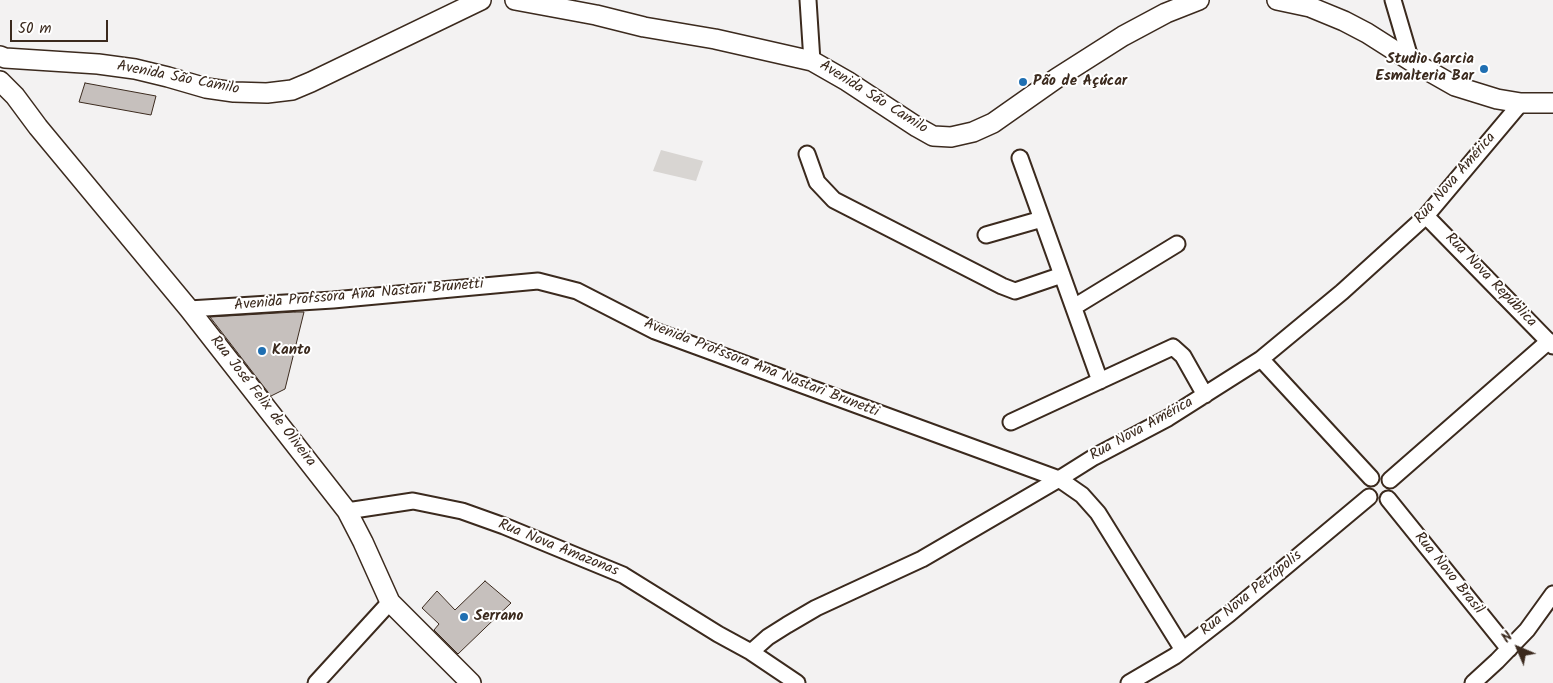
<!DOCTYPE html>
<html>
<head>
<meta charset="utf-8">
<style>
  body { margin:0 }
  #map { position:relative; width:1553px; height:683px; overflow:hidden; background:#f3f2f2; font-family:Kalam,sans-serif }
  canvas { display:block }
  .north { position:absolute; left:1493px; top:623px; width:50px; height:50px; -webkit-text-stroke:4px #fff; paint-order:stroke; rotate:315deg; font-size:14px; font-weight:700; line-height:20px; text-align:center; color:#3b2a1e }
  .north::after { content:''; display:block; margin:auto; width:18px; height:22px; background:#3b2a1e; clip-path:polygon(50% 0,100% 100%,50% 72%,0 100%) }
  .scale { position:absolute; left:10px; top:20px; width:98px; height:22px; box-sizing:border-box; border:2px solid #3b2a1e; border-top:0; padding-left:6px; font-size:15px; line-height:18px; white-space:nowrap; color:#3b2a1e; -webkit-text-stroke:4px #fff; paint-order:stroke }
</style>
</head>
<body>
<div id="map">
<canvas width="1553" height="683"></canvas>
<div class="north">N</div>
<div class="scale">50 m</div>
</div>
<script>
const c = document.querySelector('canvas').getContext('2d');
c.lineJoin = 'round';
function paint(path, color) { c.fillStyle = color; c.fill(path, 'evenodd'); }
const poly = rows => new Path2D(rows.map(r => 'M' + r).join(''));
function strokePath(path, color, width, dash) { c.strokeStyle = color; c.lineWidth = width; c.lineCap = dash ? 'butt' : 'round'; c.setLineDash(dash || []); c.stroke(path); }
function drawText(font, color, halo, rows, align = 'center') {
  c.font = font + ' Kalam,sans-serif'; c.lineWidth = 4; c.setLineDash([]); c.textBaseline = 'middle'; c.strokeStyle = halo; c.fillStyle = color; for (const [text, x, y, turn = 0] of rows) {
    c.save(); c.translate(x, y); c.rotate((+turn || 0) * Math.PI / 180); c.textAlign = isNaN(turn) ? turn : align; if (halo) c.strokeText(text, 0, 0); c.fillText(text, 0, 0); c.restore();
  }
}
paint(poly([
  [661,150,703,161,696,181,653,171]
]), '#d8d5d2');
const building = poly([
  [85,83,156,96,151,115,79,102,85,83],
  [295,312,304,312,285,389,271,396,210,317,295,312],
  [485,581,511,603,458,654,434,630,439,624,422,608,437,591,455,610,485,581]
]);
paint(building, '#c6c0bd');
strokePath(building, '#3b2a1e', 1);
const minor = poly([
  [808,0,812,61],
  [1393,0,1411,61],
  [807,154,817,182,834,200,1002,286,1015,291,1062,275],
  [1020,158,1100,381],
  [1426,216,1553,346],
  [986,235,1042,219],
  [1074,307,1177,244],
  [189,309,333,300,538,281,577,291,655,331,1059,479,1082,495,1098,513,1183,650],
  [1261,359,1371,478],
  [1011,422,1173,347,1183,356,1205,395],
  [1390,480,1549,341],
  [1388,499,1509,649],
  [347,511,413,501,462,511,504,526,623,575,718,634,751,652,797,683],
  [751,652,768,637,787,625,816,608,922,559,1059,479,1094,457,1168,418,1261,359,1342,292,1426,216,1521,103],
  [316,683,390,602],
  [1129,683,1175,656,1229,614,1369,497],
  [1473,683,1497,661,1527,630,1553,594]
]);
const major = poly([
  [515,0,596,15,644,27,715,39,812,61,847,81,917,127,933,136,951,137,973,132,993,123,1057,78,1123,36,1166,13,1199,0],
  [1277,0,1310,7,1344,21,1367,33,1411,61,1455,86,1497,99,1521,103,1553,103],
  [0,56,5,58,98,64,135,69,168,77,206,88,234,92,267,93,292,90,311,82,481,0],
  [0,81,15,96,38,127,189,309,347,511,363,542,390,602,471,683]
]);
strokePath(minor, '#3b2a1e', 19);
strokePath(major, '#3b2a1e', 22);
strokePath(minor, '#fff', 15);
strokePath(major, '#fff', 19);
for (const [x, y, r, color] of [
  [1484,69,5,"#1f6fb2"],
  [1023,82,5,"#1f6fb2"],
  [262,351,5,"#1f6fb2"],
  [464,617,5,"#1f6fb2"]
]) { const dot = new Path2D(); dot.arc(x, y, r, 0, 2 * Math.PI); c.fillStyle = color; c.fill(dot); strokePath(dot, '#fff', 2); }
drawText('bold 15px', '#3b2a1e', '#fff', [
  ["Studio Garcia",1474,60,"right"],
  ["Esmalteria Bar",1474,77,"right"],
  ["Pão de Açúcar",1033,82],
  ["Kanto",272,351],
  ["Serrano",474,617]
], 'left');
drawText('15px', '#3b2a1e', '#fff', [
  ["Avenida São Camilo",178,79,11],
  ["Avenida São Camilo",873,98,32],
  ["Rua Nova América",1456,179,-49],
  ["Rua Nova República",1490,281,46],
  ["Avenida Profssora Ana Nastari Brunetti",359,296,-5],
  ["Avenida Profssora Ana Nastari Brunetti",761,369,21],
  ["Rua José Felix de Oliveira",262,402,52],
  ["Rua Nova América",1142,430,-29],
  ["Rua Nova Amazonas",558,549,22],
  ["Rua Novo Brasil",1448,574,51],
  ["Rua Nova Petrópolis",1252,594,-39]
]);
</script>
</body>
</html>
